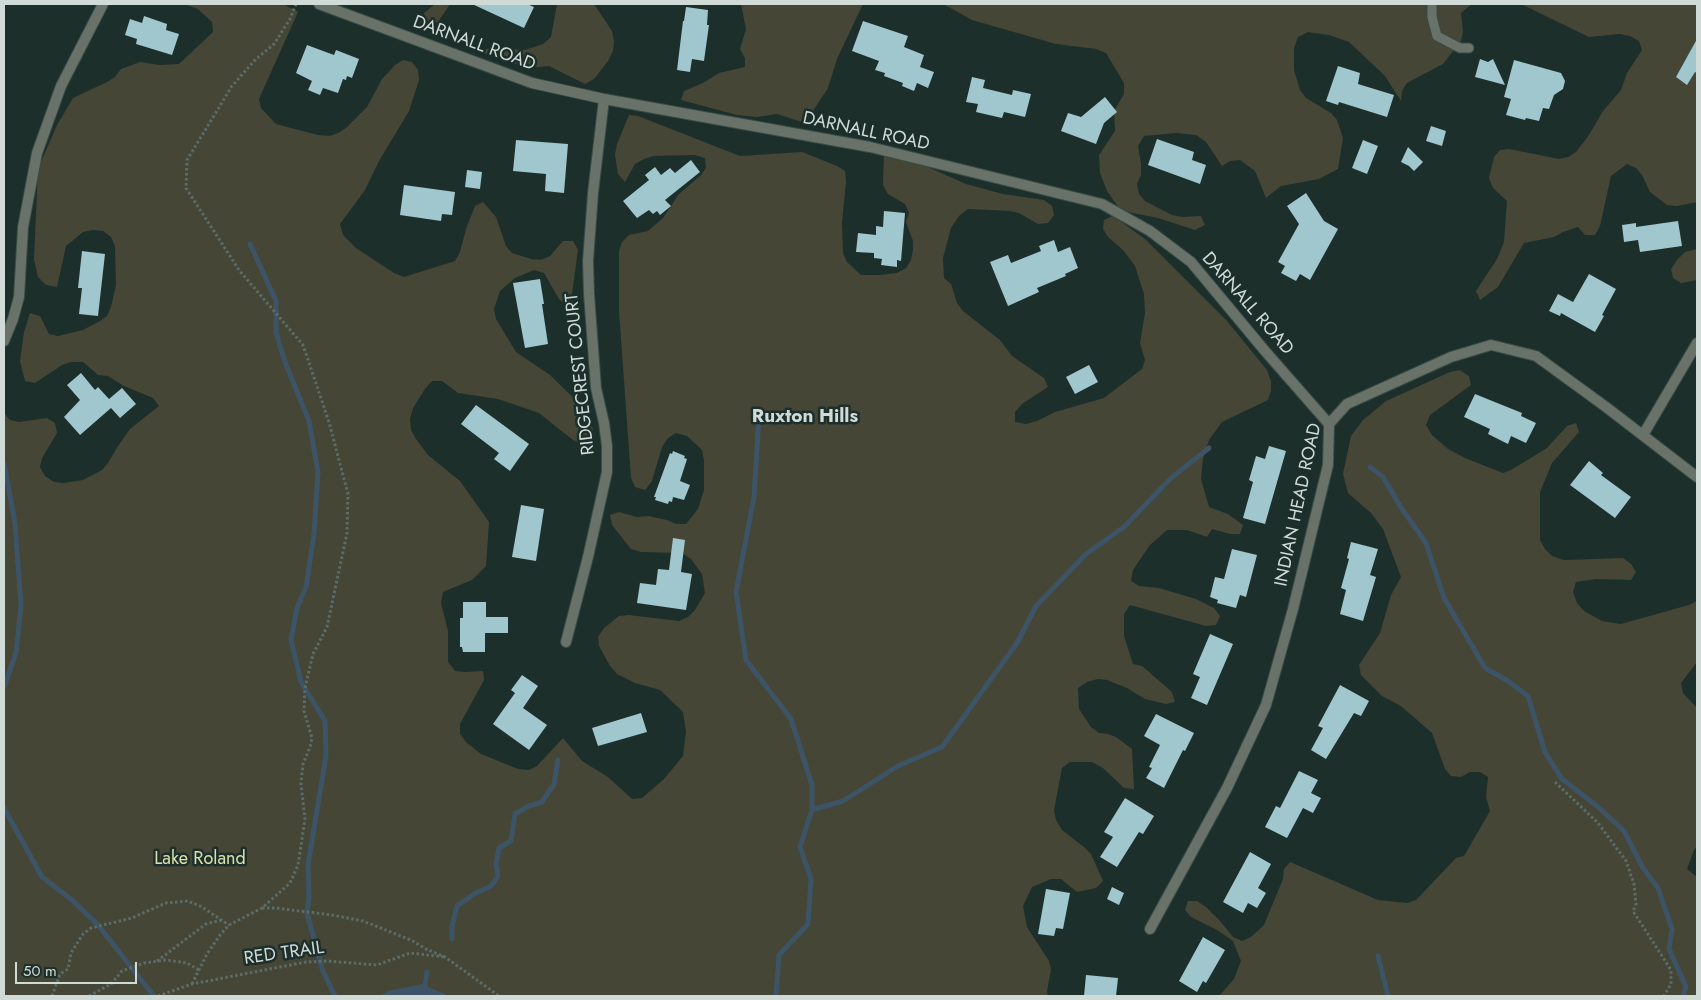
<!DOCTYPE html>
<html>
<head>
<meta charset="utf-8">
<style>
  body { margin:0 }
  #map { position:relative; width:1701px; height:1000px; overflow:hidden; background:#1c2f2b; font-family:Jost,sans-serif }
  canvas { display:block }
  .frame { position:absolute; inset:0; border:5px solid #d0dbd8; pointer-events:none }
  .scale { position:absolute; left:15px; top:962px; width:122px; height:22px; box-sizing:border-box; border:2px solid #d0dbd8; border-top:0; padding-left:6px; font-size:15px; line-height:18px; white-space:nowrap; color:#d0dbd8; -webkit-text-stroke:4px #1c2f2b; paint-order:stroke }
</style>
</head>
<body>
<div id="map">
<canvas width="1701" height="1000"></canvas>
<div class="frame"></div>
<div class="scale">50 m</div>
</div>
<script>
const c = document.querySelector('canvas').getContext('2d');
c.lineJoin = 'round';
function paint(path, color) { c.fillStyle = color; c.fill(path, 'evenodd'); }
const poly = rows => new Path2D(rows.map(r => 'M' + r).join(''));
function strokePath(path, color, width, dash) { c.strokeStyle = color; c.lineWidth = width; c.lineCap = dash ? 'butt' : 'round'; c.setLineDash(dash || []); c.stroke(path); }
function drawText(font, color, halo, rows, align = 'center') {
  c.font = font + ' Jost,sans-serif'; c.lineWidth = 5; c.setLineDash([]); c.textBaseline = 'middle'; c.strokeStyle = halo; c.fillStyle = color; for (const [text, x, y, turn = 0] of rows) {
    c.save(); c.translate(x, y); c.rotate((+turn || 0) * Math.PI / 180); c.textAlign = isNaN(turn) ? turn : align; if (halo) c.strokeText(text, 0, 0); c.fillText(text, 0, 0); c.restore();
  }
}
paint(poly([
  [184,4,283,4,298,12,259,99,261,108,276,124,318,135,330,136,338,133,346,128,367,107,382,79,395,65,403,60,412,62,418,70,419,80,409,111,379,161,365,190,340,224,343,235,356,248,394,273,404,277,455,261,460,252,466,229,475,206,483,202,496,217,506,246,512,253,531,259,541,260,550,256,563,241,573,241,578,250,572,294,574,313,559,299,544,273,534,270,515,278,500,291,494,309,496,319,516,352,550,375,586,410,593,429,591,438,582,444,573,440,539,413,498,399,458,393,442,381,432,381,425,389,413,408,410,419,411,430,416,439,428,455,460,481,489,522,486,566,472,580,443,592,441,603,448,631,448,662,455,671,464,672,483,671,484,680,460,724,460,734,466,742,481,754,518,769,529,770,537,766,563,738,582,761,608,777,632,799,642,798,664,779,683,756,686,732,683,712,660,690,635,683,617,674,610,666,599,646,598,637,604,628,619,616,629,615,679,621,688,617,695,610,705,593,702,574,691,559,682,553,641,552,631,549,612,525,610,515,619,512,637,517,648,516,667,520,676,524,686,524,698,509,704,490,704,460,702,450,687,436,676,433,668,438,662,447,652,481,645,490,635,487,631,478,619,311,619,251,622,242,629,235,648,231,663,218,679,194,701,175,706,168,705,158,695,155,654,156,644,159,635,164,625,182,618,174,615,155,617,144,629,115,638,116,740,156,802,152,837,166,845,171,846,181,842,223,843,253,847,262,861,275,880,275,897,273,906,268,911,260,913,250,913,241,906,222,909,213,905,204,888,194,883,185,884,153,912,160,966,184,1003,194,1044,200,1052,206,1054,215,1048,223,1038,224,1019,213,1010,211,968,209,959,216,951,228,943,258,944,278,951,284,957,303,963,311,1000,340,1012,356,1044,378,1048,387,1022,404,1015,412,1015,422,1026,424,1037,421,1055,412,1104,398,1142,369,1145,360,1140,343,1145,313,1144,294,1135,266,1123,250,1108,237,1103,229,1104,220,1113,216,1145,239,1227,321,1267,370,1271,381,1271,391,1268,400,1222,422,1209,440,1203,459,1201,479,1209,507,1228,514,1243,525,1240,534,1230,534,1212,529,1207,537,1187,530,1167,530,1150,545,1133,570,1131,581,1139,586,1159,588,1196,599,1214,608,1220,616,1216,625,1206,626,1130,605,1124,614,1124,636,1133,664,1142,666,1172,692,1175,702,1166,704,1145,699,1127,688,1107,680,1098,679,1087,682,1078,688,1079,709,1091,727,1099,733,1108,734,1116,737,1132,749,1134,789,1124,788,1103,768,1092,762,1070,762,1062,768,1054,810,1056,820,1062,830,1084,847,1091,854,1103,881,1096,888,1077,892,1061,879,1051,879,1032,887,1023,906,1027,927,1049,961,1051,970,1047,991,1048,996,4,996,4,402,4,413,10,420,19,422,47,418,55,423,57,433,42,458,40,467,45,476,54,482,64,483,83,480,102,470,108,463,118,446,130,429,159,406,153,398,124,386,108,376,98,375,83,362,71,362,62,365,35,383,25,381,20,361,24,332,30,313,40,316,49,334,58,336,83,330,100,321,107,316,111,307,116,285,115,246,111,237,103,231,93,230,83,232,66,246,57,287,46,285,38,277,34,259,38,169,57,125,73,98,107,82,115,77,121,69,140,62,159,65,179,64,213,32,212,22,198,9],
  [435,4,450,4,438,22,429,25,420,22,424,13],
  [557,4,594,4,612,31,614,42,613,51,608,61,594,79,585,84,549,66,529,68,477,51,491,48,525,50,543,44,551,37],
  [741,4,863,4,837,59,828,88,805,123,777,114,757,117,737,115,681,100,684,91,703,83,719,73,745,67,745,58,740,49,746,29],
  [943,4,1472,4,1461,13,1463,32,1461,41,1443,64,1407,83,1402,91,1401,101,1385,76,1349,42,1329,35,1308,32,1298,37,1294,48,1294,70,1300,90,1306,98,1331,113,1337,120,1343,138,1338,169,1319,179,1281,186,1266,198,1255,171,1240,160,1230,161,1222,166,1206,142,1196,135,1176,133,1144,136,1138,146,1141,164,1141,175,1137,184,1139,194,1145,201,1172,215,1182,217,1201,216,1205,225,1195,230,1158,218,1128,212,1119,208,1107,191,1100,173,1099,155,1115,131,1114,111,1124,94,1124,83,1106,53,1096,49,1056,44,972,20],
  [1521,4,1697,4,1697,202,1677,206,1667,205,1650,192,1642,175,1636,168,1627,164,1611,176,1600,226,1595,235,1585,235,1578,227,1563,232,1554,237,1524,243,1498,287,1480,300,1476,291,1497,259,1504,242,1507,201,1493,188,1489,178,1494,157,1500,150,1509,149,1559,159,1568,157,1576,152,1589,135,1603,111,1621,90,1627,73,1642,50,1639,41,1630,36,1619,34,1589,37],
  [1697,249,1697,280,1681,283,1673,278,1671,269,1677,260,1685,252],
  [1460,370,1469,376,1471,385,1430,415,1426,425,1432,435,1448,449,1465,458,1503,473,1511,470,1547,448,1567,426,1576,423,1579,432,1552,463,1540,492,1540,540,1545,549,1552,556,1564,560,1623,558,1631,564,1636,572,1631,580,1596,579,1576,582,1573,592,1577,603,1584,611,1602,621,1621,624,1689,605,1697,601,1697,662,1681,683,1683,693,1697,708,1697,846,1694,850,1687,869,1697,877,1697,996,1219,996,1234,979,1241,961,1233,941,1217,930,1191,917,1185,910,1188,901,1197,901,1206,907,1220,921,1233,937,1242,941,1251,937,1264,925,1283,879,1284,869,1290,862,1378,900,1407,903,1416,900,1456,858,1464,856,1490,811,1486,797,1488,777,1480,772,1470,772,1461,777,1451,776,1445,769,1432,733,1401,706,1382,696,1361,675,1359,665,1380,633,1391,595,1401,577,1383,529,1371,513,1348,493,1343,474,1351,436,1363,420,1386,401,1450,372]
]), '#454636');
paint(poly([
  [422,984,449,996,380,996,388,991]
]), '#3d5366');
strokePath(poly([
  [250,244,276,301,276,332,285,362,309,421,318,472,314,534,306,587,297,608,291,640,301,682,325,721,326,756,308,865,309,898,307,913,322,969,335,996],
  [759,415,754,497,736,592,746,660,791,719,812,785,812,810,800,847,811,879,808,924,779,955,776,996],
  [4,463,15,523,21,605,16,653,4,687],
  [1370,467,1383,477,1402,509,1426,543,1444,598,1485,668,1508,681,1528,696,1545,752,1562,779,1597,806,1624,831,1643,868,1658,888,1672,929,1669,949,1686,987,1683,996],
  [4,808,42,877,72,900,98,925,154,996],
  [812,810,843,801,898,766,942,747,1017,643,1036,606,1086,554,1124,527,1171,478,1209,448],
  [452,939,452,926,457,906,474,894,491,886,498,876,496,864,499,848,511,841,515,814,529,806,542,802,554,784,558,760],
  [1378,956,1388,996],
  [423,996,427,972]
]), '#3d5366', 5);
paint(poly([
  [472,4,527,4,534,7,524,28],
  [686,7,708,10,707,25,709,25,704,61,692,59,690,72,677,70,683,21,684,21],
  [144,16,167,24,166,30,179,34,172,55,136,44,137,39,125,35,130,19,142,23],
  [863,21,908,36,904,47,924,55,920,67,934,72,928,88,917,83,914,91,902,86,903,83,884,76,885,73,875,70,879,61,852,51],
  [1697,39,1697,73,1695,72,1687,85,1676,77],
  [307,45,334,55,336,50,359,59,352,78,347,76,346,80,343,79,338,93,323,88,320,95,308,90,312,81,296,73],
  [1480,59,1488,62,1493,59,1505,85,1475,77],
  [1514,60,1561,73,1565,81,1563,89,1554,95,1549,109,1543,108,1539,121,1526,118,1525,120,1506,115,1511,99,1504,97],
  [1338,66,1360,73,1358,84,1394,95,1387,117,1339,102,1338,105,1326,101],
  [972,77,985,80,983,88,1012,95,1013,90,1031,94,1025,117,1004,112,1002,118,976,112,978,104,966,102],
  [1105,97,1117,112,1104,123,1096,144,1061,131,1068,113,1081,117],
  [1431,126,1446,131,1442,146,1426,141],
  [1157,139,1194,152,1192,160,1206,165,1200,184,1148,165],
  [516,140,568,144,564,193,545,191,546,174,513,171],
  [1363,140,1378,146,1367,174,1352,168],
  [1408,147,1423,162,1414,171,1409,166,1401,162],
  [691,160,700,172,665,200,671,206,660,215,657,211,653,214,649,210,637,218,623,201,649,180,645,175,655,167,661,175,670,168,675,173],
  [467,170,482,172,480,189,465,187],
  [404,185,455,192,452,215,442,214,441,221,400,215],
  [1306,193,1324,221,1338,229,1310,280,1300,274,1296,281,1281,273,1285,266,1278,262,1299,224,1287,206],
  [884,211,905,213,901,261,897,260,897,267,881,265,882,259,874,258,874,253,856,252,858,233,876,235,876,226,883,227],
  [1678,221,1682,246,1640,252,1638,240,1624,242,1622,225,1636,223,1636,227],
  [1054,240,1058,252,1070,247,1078,268,1065,274,1066,276,1037,288,1039,292,1008,306,990,262,1008,255,1011,263,1041,251,1039,246],
  [82,251,105,254,98,316,79,314,82,288,78,288],
  [1589,274,1616,289,1602,315,1604,316,1595,332,1561,313,1560,316,1549,311,1558,294,1573,302],
  [540,279,544,304,542,304,548,344,525,348,513,283],
  [1089,365,1098,382,1075,394,1066,377],
  [81,373,95,390,98,387,109,399,122,388,136,404,120,418,111,408,80,435,64,417,80,400,67,385],
  [1475,394,1522,413,1521,416,1536,423,1526,443,1511,436,1508,444,1488,434,1490,429,1464,417],
  [476,405,529,444,510,471,494,459,499,453,461,424],
  [1269,446,1286,451,1265,524,1243,518,1253,482,1249,480,1256,456,1265,459],
  [673,451,685,456,684,458,687,459,680,481,690,485,684,500,673,497,672,502,669,501,668,504,655,500,656,497,654,497,670,453,672,454],
  [1589,461,1603,473,1601,475,1631,497,1615,518,1570,485],
  [521,505,544,509,536,561,512,557],
  [673,538,685,540,681,572,692,574,686,610,637,603,640,583,656,585,658,569,669,570],
  [1351,542,1378,549,1370,575,1376,577,1363,621,1340,614,1346,590,1341,588,1349,559,1347,558],
  [1232,549,1257,555,1246,597,1240,595,1236,608,1217,603,1218,600,1210,597,1215,577,1224,579],
  [463,602,486,602,486,617,508,617,508,633,485,633,485,652,463,652,462,647,460,647,460,618,463,618],
  [1210,634,1233,644,1207,705,1191,698,1200,677,1193,674],
  [522,675,538,686,523,708,547,725,529,750,493,724,515,693,511,690],
  [1340,685,1369,701,1361,716,1354,713,1326,759,1311,750,1323,728,1318,726],
  [641,713,647,732,598,746,592,728],
  [1156,714,1194,733,1185,751,1183,750,1164,788,1146,778,1152,768,1149,767,1160,745,1144,736],
  [1299,771,1318,780,1311,793,1321,798,1313,813,1303,808,1287,838,1265,827,1276,806,1280,808],
  [1125,798,1154,816,1143,834,1139,832,1117,867,1100,857,1113,837,1104,832],
  [1250,852,1271,864,1258,888,1266,893,1257,908,1248,903,1243,913,1223,902],
  [1112,887,1124,893,1119,905,1107,899],
  [1046,889,1070,893,1063,929,1056,928,1054,936,1038,934],
  [1203,937,1225,950,1206,983,1203,981,1197,992,1179,981],
  [1086,975,1118,978,1116,996,1084,996]
]), '#a0c6ce');
const service = poly([
  [1432,4,1432,17,1437,36,1460,48,1469,48]
]);
const minor = poly([
  [319,4,532,83,604,99,870,147,1102,204,1150,231,1191,262,1265,351,1329,424],
  [4,341,13,319,19,297,23,227,37,153,61,86,103,4],
  [1643,435,1697,343],
  [566,642,588,557,607,472,607,446,604,423,596,388,589,294,588,261,593,193,604,99],
  [1150,929,1227,788,1266,705,1293,609,1328,465,1329,424,1347,404,1451,357,1491,345,1536,356,1606,407,1697,477]
]);
strokePath(service, '#394b47', 11);
strokePath(minor, '#394b47', 12);
strokePath(poly([
  [1555,782,1598,823,1626,861,1634,884,1636,904,1633,911,1671,970,1671,984,1664,996],
  [262,908,275,908,332,915,363,921,413,941,426,949,445,957,499,996],
  [157,961,206,924,222,920],
  [192,984,207,954,220,935,229,925,262,908,290,883,298,865,305,819,301,784,303,764,310,747,312,738,304,711,305,688,313,654,327,627,347,533,348,494,329,422,303,345,239,270,186,188,187,160,232,86,255,60,274,44,290,19,296,4],
  [52,996,60,974,68,969,71,953,83,934,91,928,132,918,166,903,188,901,202,907,229,925],
  [89,996,111,984,122,971,144,963,166,960,187,963,199,970],
  [158,996,192,984,306,962,327,961,377,965,410,953,445,957]
]), '#5c6c68', 3, [2.5, 2.5]);
strokePath(service, '#687268', 9);
strokePath(minor, '#687268', 10);
drawText('18px', '#d0dbd8', '#1c2f2b', [
  ["DARNALL ROAD",474,44,20],
  ["DARNALL ROAD",866,132,12],
  ["DARNALL ROAD",1247,304,49],
  ["RIDGECREST COURT",581,374,-96],
  ["INDIAN HEAD ROAD",1299,505,-78],
  ["RED TRAIL",284,954,-8]
]);
drawText('18px', '#dce0a9', '#1c2f2b', [
  ["Lake Roland",200,860]
]);
drawText('bold 19px', '#d0dbd8', '#1c2f2b', [
  ["Ruxton Hills",805,417]
]);
</script>
</body>
</html>
